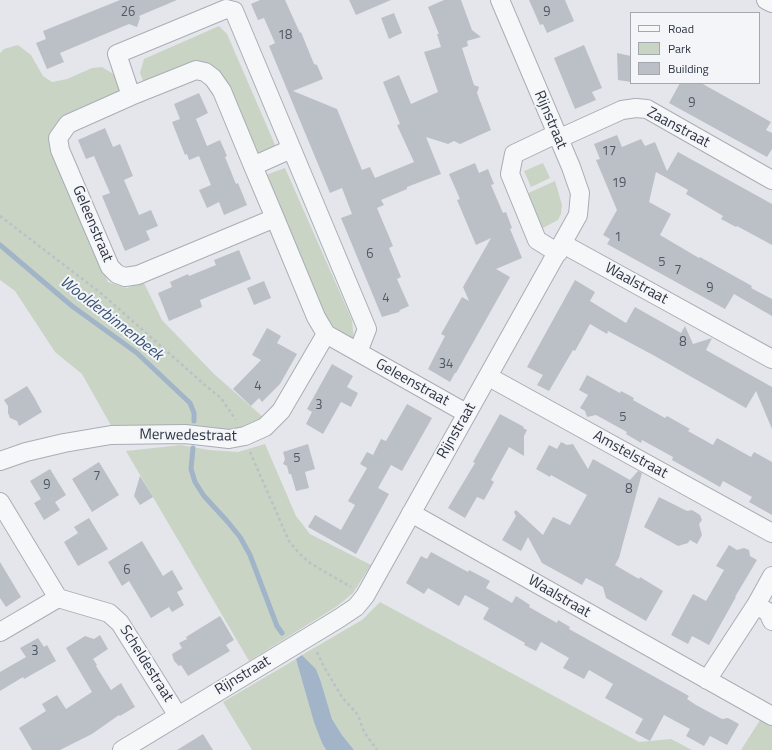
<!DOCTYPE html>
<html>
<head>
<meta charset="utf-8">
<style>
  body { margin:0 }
  #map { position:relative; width:772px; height:750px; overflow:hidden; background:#e4e6eb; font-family:"Titillium Web",sans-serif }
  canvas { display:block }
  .legend { position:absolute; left:630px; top:12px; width:130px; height:72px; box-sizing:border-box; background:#f3f5f8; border:1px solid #a3a8af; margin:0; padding:5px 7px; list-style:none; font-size:12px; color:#2c3442 }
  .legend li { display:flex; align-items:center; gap:8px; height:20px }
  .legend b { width:20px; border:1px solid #a3a8af }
</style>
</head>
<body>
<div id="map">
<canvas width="772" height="750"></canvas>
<ul class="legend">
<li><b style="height:5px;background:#f6f7f9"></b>Road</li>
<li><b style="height:11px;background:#c9d4c5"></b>Park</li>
<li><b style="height:11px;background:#bbc0c7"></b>Building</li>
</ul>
</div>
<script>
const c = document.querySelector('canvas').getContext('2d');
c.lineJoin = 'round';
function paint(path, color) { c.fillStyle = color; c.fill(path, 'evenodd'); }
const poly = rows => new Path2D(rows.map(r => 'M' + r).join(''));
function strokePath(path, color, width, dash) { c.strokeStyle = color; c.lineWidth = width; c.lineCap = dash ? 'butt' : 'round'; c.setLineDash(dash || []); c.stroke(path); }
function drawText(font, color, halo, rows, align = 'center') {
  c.font = font + ' "Titillium Web",sans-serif'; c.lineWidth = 4; c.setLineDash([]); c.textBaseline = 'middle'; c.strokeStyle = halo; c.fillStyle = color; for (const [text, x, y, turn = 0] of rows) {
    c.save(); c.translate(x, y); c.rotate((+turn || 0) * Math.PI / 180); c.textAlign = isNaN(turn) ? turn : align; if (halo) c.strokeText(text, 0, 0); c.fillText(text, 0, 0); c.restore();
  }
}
paint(poly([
  [219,26,227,34,276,147,254,154,212,69,145,86,140,73,144,59],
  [18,45,31,55,43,76,52,82,67,79,92,68,102,67,115,75,125,95,55,126,49,142,108,282,127,288,143,281,162,320,214,374,263,417,254,425,229,434,113,429,82,374,55,352,15,291,0,280,0,53,4,49],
  [543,163,550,178,531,187,524,171],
  [285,168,352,320,354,340,328,323,263,176],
  [555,181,562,205,561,214,558,220,539,230,524,195],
  [265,444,296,516,310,534,371,565,353,593,346,599,336,607,249,661,126,451,181,445,209,450,238,452],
  [380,602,639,742,671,739,692,750,354,750,342,735,332,719,321,682,316,669,302,655,362,620],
  [296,659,322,743,326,750,252,750,223,702],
  [762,717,772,723,772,750,741,750]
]), '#c9d4c5');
paint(poly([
  [302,655,316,669,321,682,332,719,342,735,354,750,326,750,322,743,314,722,296,659]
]), '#a1b4c8');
strokePath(poly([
  [0,245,72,306,137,353,190,403,194,413,194,421],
  [193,448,191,469,195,482,204,496,227,521,240,537,250,555,277,626,282,633]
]), '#a1b4c8', 5);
paint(poly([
  [120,0,177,0,139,16,140,18,137,27,129,24,60,53,64,62,47,69,36,43,46,39,43,31],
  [260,0,285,0,300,33,301,32,314,64,317,65,323,79,293,91,337,109,362,170,370,167,375,178,414,162,397,125,400,124,383,82,399,75,411,104,438,92,424,52,441,47,437,34,439,34,428,7,444,0,461,0,472,30,481,37,467,41,468,46,462,48,474,85,479,87,477,93,491,130,460,144,454,141,448,144,426,137,441,174,407,187,407,189,381,200,384,205,377,208,393,246,389,248,401,277,397,279,409,306,400,310,399,312,382,317,341,218,352,214,342,188,330,193,269,46,275,43,264,18,258,20,251,4],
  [349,0,391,0,356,15],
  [529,0,565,0,574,21,547,33,543,24,540,25],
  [394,13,402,33,389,39,381,18],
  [584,45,602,88,592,92,596,100,575,109,554,58],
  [617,53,631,56,631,82,618,80],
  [680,83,701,83,771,122,766,130,772,133,772,149,767,157,669,103],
  [199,93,208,113,196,119,207,146,220,140,227,156,225,157,236,184,238,183,247,205,224,215,219,202,207,208,199,190,211,185,199,156,189,160,187,154,185,155,172,122,180,119,174,104],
  [105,128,113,147,120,144,133,176,124,180,139,215,151,210,158,226,146,231,150,240,125,251,102,196,110,193,94,156,86,159,78,140],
  [617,135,622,147,641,139,645,146,655,142,667,171,678,152,772,204,772,245,737,226,736,227,721,219,723,216,686,194,688,190,656,172,649,202,671,214,660,235,699,258,700,257,752,286,751,288,772,299,772,316,734,294,725,309,607,244,610,239,603,235,617,210,596,160,600,159,594,144],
  [475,163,479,173,488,169,494,184,491,185,503,213,506,212,512,228,510,229,513,236,522,258,496,269,510,277,456,373,455,373,450,382,428,369,445,336,441,334,462,297,469,301,463,287,491,238,476,245,457,200,460,199,449,174],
  [239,250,251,279,200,300,202,307,169,321,158,293,172,287,170,282,188,274,189,276,216,265,214,260],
  [575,280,595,292,590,301,626,323,635,307,681,333,685,326,693,344,712,338,706,350,772,387,772,429,756,391,746,408,653,355,608,331,607,334,590,324,575,351,573,350,549,391,537,385,543,375,527,367],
  [264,281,271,298,254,305,247,288],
  [267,328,281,336,277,343,297,354,280,384,262,402,259,398,251,406,233,389,261,360,252,355],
  [332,364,353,376,347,387,358,393,351,407,341,402,323,434,306,424,312,412,307,409],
  [587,375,620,393,621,391,634,398,633,400,665,418,667,416,690,429,688,431,713,445,717,438,751,457,754,452,772,462,772,515,749,502,752,497,723,481,720,487,672,460,673,457,642,440,641,443,626,434,627,432,596,415,587,417,585,411,580,408,588,395,579,390],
  [27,386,34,397,42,412,19,426,17,421,10,418,8,413,8,406,4,400],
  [407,404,432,418,402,471,391,465,378,488,389,494,356,554,308,527,315,515,341,530,355,505,348,501,367,468,360,464,367,452,373,455,381,439,386,441],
  [500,414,524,427,523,428,527,430,524,436,524,456,509,447,491,480,494,482,484,500,477,497,465,518,448,508,475,463,473,462],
  [561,442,567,445,573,444,588,469,593,459,630,480,638,471,642,473,619,558,615,565,639,579,640,577,663,591,646,621,606,598,603,587,586,578,582,585,542,563,528,537,521,551,502,540,516,516,514,512,516,510,543,535,553,517,570,525,587,495,551,475,550,477,536,469,549,445,557,449],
  [308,444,315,469,305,472,309,488,296,491,291,474,289,474,287,466,283,464,285,459,283,452],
  [99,462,119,495,92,512,72,479],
  [50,469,66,495,55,502,60,510,44,520,34,503,41,499,30,481],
  [140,476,153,497,140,505,134,496],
  [659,497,687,511,692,510,700,515,702,520,699,524,702,535,697,544,690,540,688,543,678,546,644,527],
  [89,518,108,549,78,566,64,542,78,533,74,527],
  [142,541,163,576,172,570,183,589,177,592,184,605,172,612,169,607,151,618,129,581,122,586,108,562],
  [729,545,737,550,744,548,749,550,750,556,757,560,735,597,736,597,709,645,692,636,688,644,671,635,693,594,706,601,724,570,716,566],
  [431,552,468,572,469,570,490,581,486,588,512,603,516,596,530,605,529,607,557,623,558,620,570,627,569,629,689,696,687,699,696,705,722,719,728,718,739,724,727,745,710,736,704,746,686,736,690,729,664,715,650,741,635,733,643,719,605,698,613,684,589,670,584,679,563,668,569,658,541,642,536,651,524,645,525,643,483,619,489,608,465,595,459,606,428,588,424,594,406,583,421,556,427,559],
  [0,562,21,597,6,607,0,598],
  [220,616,234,640,226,645,230,651,188,676,181,665,179,666,174,661,172,654,182,648,179,643,187,639,186,637],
  [100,635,108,649,93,659,97,665,96,666,111,690,121,683,135,707,120,716,119,715,92,734,60,750,32,750,19,728,46,711,42,704,57,695,66,709,92,692,66,648,85,636,94,639],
  [38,638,44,647,47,645,56,661,24,679,23,677,0,691,0,672,26,657,20,648],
  [203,734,213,750,177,750]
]), '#bbc0c7');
const minor = poly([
  [766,0,772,3],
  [131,96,117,54,226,9,234,11,367,329,358,352],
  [556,134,514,154,510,174,537,240,558,253],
  [558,139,622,110,636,108,647,109,772,180],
  [253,166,291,149],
  [275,218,138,275,125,277,117,274,110,267,60,150,58,138,68,124,131,96,196,70,205,72,213,78,222,91,253,166,275,218,316,317,326,334,466,413],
  [563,244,772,359],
  [489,377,772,533],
  [0,461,26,452,64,443,111,435,185,434,229,439,245,436,265,427,281,411,326,334],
  [0,502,58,598,109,613,120,623,178,716],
  [411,513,772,716],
  [756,605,768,612,772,621],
  [0,632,58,598],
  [707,680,756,605,772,576],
  [122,750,338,619,356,607,365,596,578,215,580,193,571,167,500,0]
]);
strokePath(minor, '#a9adb5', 20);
strokePath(poly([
  [0,216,102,294,206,386,221,398,236,420],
  [250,452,289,541,299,553,310,563,351,587],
  [317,652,324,667,342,697,358,715,364,732,377,750]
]), '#bdc0c6', 2.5, [3, 3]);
strokePath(minor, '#f6f7f9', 18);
drawText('13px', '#505763', null, [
  ["26",128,13],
  ["9",547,13],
  ["18",285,36],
  ["9",692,104],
  ["17",609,152],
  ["19",619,184],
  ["1",618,238],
  ["6",370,255],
  ["5",662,263],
  ["7",678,271],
  ["9",710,289],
  ["4",386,299],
  ["8",683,343],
  ["34",446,365],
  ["4",258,387],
  ["3",319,406],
  ["5",623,418],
  ["5",297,459],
  ["7",97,477],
  ["9",47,486],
  ["8",629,490],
  ["6",127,571],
  ["3",35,652]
]);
drawText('15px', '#2c3442', '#f3f5f8', [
  ["Rijnstraat",550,120,67],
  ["Zaanstraat",678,128,28],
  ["Geleenstraat",92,224,67],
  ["Waalstraat",636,284,29],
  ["Geleenstraat",412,383,29],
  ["Rijnstraat",457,431,-60],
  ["Merwedestraat",188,436,1],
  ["Amstelstraat",630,455,29],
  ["Waalstraat",559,597,30],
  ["Scheldestraat",146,664,58],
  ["Rijnstraat",243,676,-31]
]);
drawText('italic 16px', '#385274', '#f3f5f8', [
  ["Woolderbinnenbeek",111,319,38]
]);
</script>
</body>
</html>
